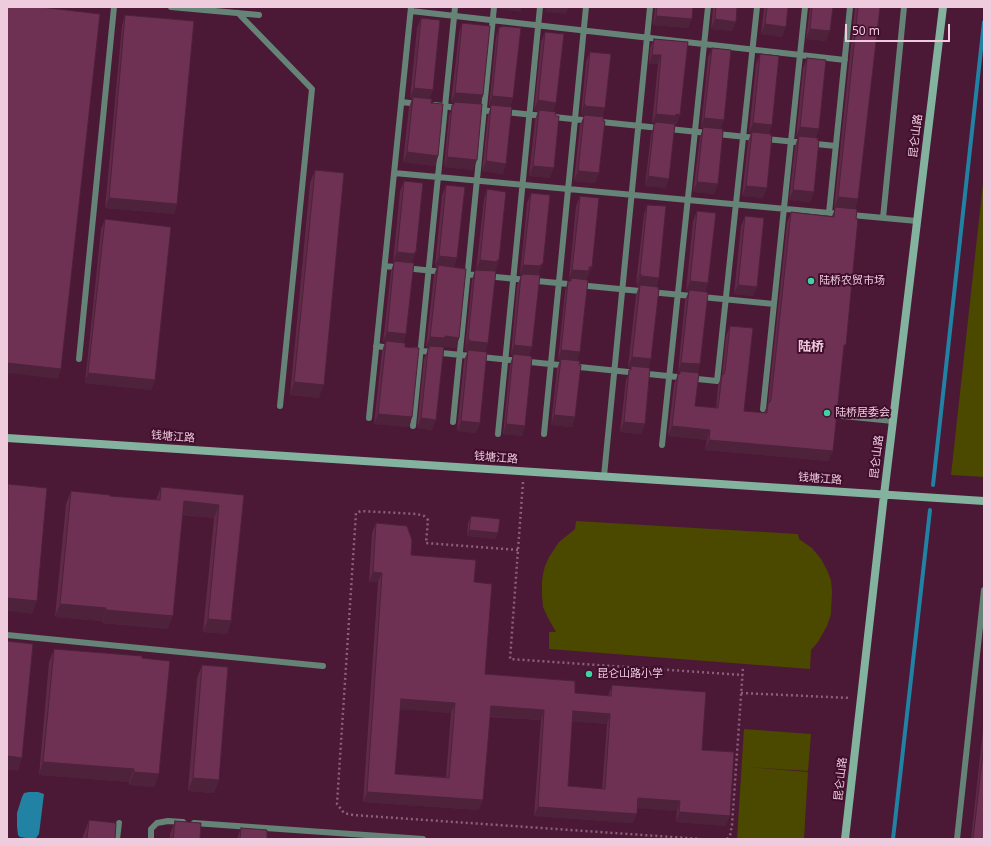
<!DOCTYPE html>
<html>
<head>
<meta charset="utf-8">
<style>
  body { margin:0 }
  #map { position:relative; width:991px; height:846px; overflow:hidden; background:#4b1836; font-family:"Noto Sans",sans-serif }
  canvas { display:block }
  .frame { position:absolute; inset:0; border:8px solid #ecd; pointer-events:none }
  .scale { position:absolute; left:845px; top:24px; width:105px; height:18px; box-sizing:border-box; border:2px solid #ecd; border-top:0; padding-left:5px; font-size:12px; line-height:14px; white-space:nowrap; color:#ecd; -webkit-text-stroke:3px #400d2c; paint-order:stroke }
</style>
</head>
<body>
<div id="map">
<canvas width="991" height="846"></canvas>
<div class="frame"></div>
<div class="scale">50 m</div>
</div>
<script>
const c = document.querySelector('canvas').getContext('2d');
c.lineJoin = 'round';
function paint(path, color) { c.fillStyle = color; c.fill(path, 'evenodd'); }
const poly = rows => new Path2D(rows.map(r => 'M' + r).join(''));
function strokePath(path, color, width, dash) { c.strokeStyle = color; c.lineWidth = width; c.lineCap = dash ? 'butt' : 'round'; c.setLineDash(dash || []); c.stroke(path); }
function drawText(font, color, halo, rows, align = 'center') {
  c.font = font + ' "Noto Sans","Noto Sans SC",sans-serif'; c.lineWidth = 4; c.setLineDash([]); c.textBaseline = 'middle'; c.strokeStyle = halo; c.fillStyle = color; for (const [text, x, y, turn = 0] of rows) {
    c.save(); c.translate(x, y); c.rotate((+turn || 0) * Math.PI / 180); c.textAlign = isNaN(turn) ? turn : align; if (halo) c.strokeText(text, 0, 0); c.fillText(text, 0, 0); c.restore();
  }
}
paint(poly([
  [984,174,984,477,951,475],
  [576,521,798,534,799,539,812,548,821,559,827,570,831,580,832,592,831,614,827,626,818,642,811,650,810,669,549,649,549,632,556,632,548,618,543,607,542,595,542,581,543,574,545,566,549,557,559,542,575,529],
  [744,729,811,734,808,771,748,767,808,772,804,839,737,839]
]), '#4b4800');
paint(poly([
  [29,792,38,792,44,794,39,834,36,838,32,839,20,837,18,835,17,826,17,813,22,797,24,793]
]), '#2282a3');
strokePath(poly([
  [933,485,984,22],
  [893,839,930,510]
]), '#2282a3', 4);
strokePath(poly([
  [523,482,510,659,743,675],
  [518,550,426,543,428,520,424,516,417,514,361,511,356,513,337,804,344,813,353,815,701,839],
  [741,693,851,698],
  [727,839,730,836,732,825,743,667]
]), '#8c6079', 2.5, [2, 3]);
strokePath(poly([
  [171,7,259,15],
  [411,11,845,60],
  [238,13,312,89,280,406],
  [402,102,418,104],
  [435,105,458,108],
  [475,109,496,112],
  [505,112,756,138],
  [766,139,836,146],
  [394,173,917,221],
  [829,213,850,7],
  [883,218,904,7],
  [385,266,444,272],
  [465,274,774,304],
  [376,346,390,348],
  [412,350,717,381,757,7],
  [79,359,114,7],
  [763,409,805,7],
  [843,416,893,421],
  [369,418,411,7],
  [453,422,494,7],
  [413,426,455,7],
  [498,434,540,7],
  [544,434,586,7],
  [662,445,708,7],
  [604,476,650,7],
  [7,635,323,666],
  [194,823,423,839],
  [117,839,119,823],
  [151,839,151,829,157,823,168,821,183,822],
  [957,839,984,590]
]), '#658376', 6);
strokePath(poly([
  [7,438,984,501],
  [845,839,884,495,943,7]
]), '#83b39f', 8);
paint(poly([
  [655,7,693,7,692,19,688,28,653,25],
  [713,7,737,7,732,31,711,29],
  [764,7,788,7,782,37,761,34],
  [810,7,833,7,826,41,806,39],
  [855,7,880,7,858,199,855,209,844,350,829,461,705,450,707,440,668,436,674,384,678,374,679,374,680,373,678,372,685,300,689,291,686,291,693,221,697,211,708,283,705,292,700,364,697,373,695,406,716,408,718,385,722,375,726,336,730,326,744,411,764,413,768,403,787,223,791,212,832,216,835,209,834,209,850,54],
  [125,15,177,204,174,214,105,208,122,25],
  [421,18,433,90,429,99,431,103,438,156,435,166,403,162,409,107,412,99,410,98,417,28],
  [462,23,483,95,480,104,473,170,444,167,449,115,454,103,451,102,459,33],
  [499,27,513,98,510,107,503,174,482,171,488,115,491,106,489,106,496,37],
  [545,32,556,103,553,112,550,178,529,176,535,120,538,111,534,110,541,42],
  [654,39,688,42,677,124,673,124,666,188,645,186,651,134,655,123,652,123,658,64,649,64,650,48],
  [712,48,724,120,720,129,718,184,714,194,693,192,700,137,703,128,701,128,708,58],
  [590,52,605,108,602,117,599,173,595,183,574,181,580,125,584,116,581,116,582,114,581,114,586,62],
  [760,54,772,125,769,133,763,198,742,196,748,142,751,133,749,133,756,64],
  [807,58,819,129,815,138,814,192,810,202,789,200,795,146,798,137,796,137,803,68],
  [315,170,319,398,290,395,310,183],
  [404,181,416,252,412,262,411,263,406,334,403,343,405,347,412,417,409,427,374,424,382,351,385,342,383,342,391,271,394,262,393,262,400,191],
  [446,185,454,267,459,338,456,348,442,346,441,347,436,420,432,430,417,428,424,359,429,347,426,347,434,275,437,267,435,266,442,195],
  [487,189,499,260,496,270,494,270,494,271,488,343,485,351,480,423,476,433,457,431,464,360,468,351,465,351,466,349,465,349,472,280,475,270,476,270,484,199],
  [531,193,539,274,538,274,538,275,532,347,529,356,525,426,522,436,503,434,510,364,513,356,511,355,517,286,521,276,522,276,522,275,520,275,527,203],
  [580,196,588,277,587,277,586,280,580,352,577,361,575,417,572,427,551,425,557,369,560,360,558,360,565,291,568,281,570,281,571,280,569,279,576,206],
  [647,205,659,278,656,287,651,359,648,368,645,424,641,434,620,432,626,380,631,368,628,367,636,295,639,286,637,286,637,283,636,283,644,214],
  [745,216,757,287,753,296,734,294,741,226],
  [105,219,155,380,151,390,85,383,101,229],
  [161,487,244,495,231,621,227,634,203,632,214,518,183,515,168,629,102,623,102,621,55,617,66,504,71,491,110,496,156,500],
  [471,516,496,539,467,536,468,523],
  [376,523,411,555,474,582,485,674,575,693,608,696,612,685,702,750,726,826,676,822,677,811,637,808,633,823,534,816,541,720,490,717,479,810,363,802,378,582,369,582,372,533],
  [400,709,451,713,446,777,395,774],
  [572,721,607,724,602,789,568,786],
  [54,649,142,658,155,787,129,785,129,782,39,775,49,662],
  [202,665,219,780,214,793,188,791,197,678],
  [984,721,984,839,971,839],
  [89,820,115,839,82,839],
  [175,821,200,839,170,839,170,834],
  [241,828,267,839,237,839]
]), '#5f2947');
paint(poly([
  [500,7,522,7,521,12,500,9],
  [547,7,569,7,566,14,545,12],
  [656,16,692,19,688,28,653,25],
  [715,19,736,22,732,31,711,29],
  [765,24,786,27,782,37,761,34],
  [810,29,830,31,826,41,806,39],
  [652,55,661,55,658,64,649,64],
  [414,88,433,90,429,100,410,98],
  [455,93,483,95,480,105,451,102],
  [492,96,513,98,510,108,489,106],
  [538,100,556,103,553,113,534,110],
  [584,104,585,104,582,114,581,114],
  [585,106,605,108,601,118,581,116],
  [656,114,676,114,680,115,677,124,673,123,673,125,652,123],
  [704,118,724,120,720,130,701,128],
  [753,123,772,125,768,135,749,133],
  [800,127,819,129,815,139,796,137],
  [407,152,438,156,435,166,403,162],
  [447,157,477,160,473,170,444,167],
  [486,161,506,164,503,174,482,171],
  [533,166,554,168,550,178,529,176],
  [578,171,599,173,595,183,574,181],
  [648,176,669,179,666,188,645,186],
  [697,182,718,184,714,194,693,192],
  [746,186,767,188,763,198,742,196],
  [793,190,814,192,810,202,789,200],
  [838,197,858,199,854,211,835,207,835,209,834,209],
  [109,198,177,204,174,214,105,208],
  [397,252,416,252,412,262,411,264,393,262],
  [439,256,457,258,454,268,435,266],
  [480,260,499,260,496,270,494,270,493,272,476,270],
  [543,264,537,276,520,275,523,265],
  [589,267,592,267,588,277,587,277,585,281,569,279,572,270],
  [640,273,641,274,637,283,636,283],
  [641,276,659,278,655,288,637,286],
  [690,281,708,283,705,293,686,291],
  [738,285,757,287,753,296,734,294],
  [387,332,406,334,402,344,383,342],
  [445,336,459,338,456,348,442,346,441,348,426,347,430,337],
  [468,339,469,339,466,349,465,349],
  [469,341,488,343,485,353,465,351],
  [514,345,532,347,529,357,511,355],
  [561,350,580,352,577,362,558,360],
  [632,357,651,359,648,369,628,367],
  [7,363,61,369,58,379,7,373],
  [681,363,700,364,696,374,680,371,680,373,678,372],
  [88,373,155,380,151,390,85,383],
  [294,382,324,385,319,398,290,395],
  [378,414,412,417,409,427,374,424],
  [554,415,575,417,572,427,551,425],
  [421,418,436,420,432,430,417,428],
  [461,421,480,423,476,433,457,431],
  [624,422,645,424,641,434,620,432],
  [506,424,525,426,522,436,503,434],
  [672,426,710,430,707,440,668,436],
  [709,440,833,451,829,461,705,450],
  [184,501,219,505,214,518,180,514],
  [469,530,498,533,496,539,467,536],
  [373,572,382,573,378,582,369,582],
  [7,598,37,601,32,614,7,611],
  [60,604,106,608,102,621,55,617],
  [106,610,173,616,168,629,102,623],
  [208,619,231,621,227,634,203,632],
  [401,699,455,703,451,713,397,709],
  [491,706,544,710,541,720,487,716],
  [573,711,610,714,607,724,569,721],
  [7,756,22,758,18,771,7,770],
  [43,762,134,769,129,782,39,775],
  [134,772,159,774,155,787,129,785],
  [193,778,219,780,214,793,188,791],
  [367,792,483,800,479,810,363,802],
  [638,798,680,801,677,811,634,808],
  [538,807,637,814,633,823,534,816],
  [679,812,730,816,726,826,676,822]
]), '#4d223a');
const building = poly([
  [7,7,41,7,100,14,61,369,7,363,7,7],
  [657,7,693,7,692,19,656,16,657,7],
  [716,7,737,7,736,22,715,19,716,7],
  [767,7,788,7,786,27,765,24,767,7],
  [812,7,833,7,830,31,810,29,812,7],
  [858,7,880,7,858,199,838,197,858,7],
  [125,15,194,21,177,204,109,198,125,15],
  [421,18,440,20,433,90,414,88,421,18],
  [462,23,490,26,483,95,455,93,462,23],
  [502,26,521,28,513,98,492,96,499,27,502,27,502,26],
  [545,32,564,34,556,103,538,100,545,32],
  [654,39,688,42,680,115,676,114,676,116,656,114,661,55,652,55,654,39],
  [712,48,731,50,724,120,704,118,712,48],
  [590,52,611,54,605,108,585,106,585,104,584,104,590,52],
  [760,54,779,56,772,125,753,123,760,54],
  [807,58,826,60,819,129,800,127,807,58],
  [413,97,432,99,431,103,443,104,438,156,407,152,413,97],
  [454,102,482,104,477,160,447,157,452,105,454,105,454,102],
  [491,105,512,107,506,164,486,161,491,105],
  [539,110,556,112,555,116,559,116,554,168,533,166,539,110],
  [584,115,604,117,603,121,605,121,599,173,578,171,584,115],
  [655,122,675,124,669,179,648,176,654,124,655,124,655,122],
  [703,127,723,129,722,132,723,132,718,184,697,182,703,127],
  [752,132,771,134,771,136,772,136,767,188,746,186,752,132],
  [799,136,818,138,817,140,819,140,814,192,793,190,799,136],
  [315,170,344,173,324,385,294,382,315,170],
  [404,181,423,183,416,252,415,252,414,254,397,252,404,181],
  [446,185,465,187,457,258,439,256,446,185],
  [487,189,506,192,499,260,497,260,497,262,480,260,487,189],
  [531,193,550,195,543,264,541,264,541,266,523,265,531,193],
  [580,196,599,198,592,267,589,267,589,271,572,270,580,196],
  [647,205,666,206,659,278,641,276,641,274,640,273,647,205],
  [835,207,857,209,856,219,858,219,846,345,844,345,833,451,709,440,710,430,672,426,678,374,680,374,680,371,699,373,695,406,718,408,722,375,724,374,725,371,730,326,753,328,744,411,767,413,768,403,770,402,771,399,791,212,834,217,835,207],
  [697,211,716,213,708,283,690,281,697,211],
  [745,216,764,218,757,287,738,285,745,216],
  [105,219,171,227,155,380,88,373,105,219],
  [394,261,414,263,406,334,387,332,394,261],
  [438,265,466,269,459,338,445,336,445,338,430,337,438,265],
  [475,270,496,271,488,343,469,341,469,339,468,339,475,270],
  [522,274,540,275,532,347,514,345,521,276,522,276,522,274],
  [571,278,588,280,580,352,561,350,568,281,571,281,571,278],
  [640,285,658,287,658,289,659,289,651,359,632,357,640,285],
  [689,290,707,292,708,294,700,364,681,363,689,290],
  [386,341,405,343,405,347,419,348,412,417,378,414,386,341],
  [429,346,444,347,436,420,421,418,428,349,429,349,429,346],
  [468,350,487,352,480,423,461,421,468,350],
  [513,354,531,356,531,357,532,357,525,426,506,424,513,354],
  [561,359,580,361,579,365,581,365,575,417,554,415,561,359],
  [631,366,650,368,645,424,624,422,629,370,631,370,631,366],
  [8,484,47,488,37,601,7,598,8,484],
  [161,487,244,495,231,621,208,619,219,505,184,501,173,616,106,610,106,608,60,604,71,491,110,495,110,496,160,500,161,487],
  [471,516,500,519,498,533,469,530,471,516],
  [376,523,407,526,412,540,411,555,476,560,474,582,492,584,485,674,575,681,575,693,611,696,612,685,706,692,702,750,734,752,730,816,679,812,680,801,638,798,637,814,538,807,544,710,491,706,483,800,367,792,382,573,373,572,376,523],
  [401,699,455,703,449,778,395,774,401,699],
  [573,711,610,714,605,789,568,786,573,711],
  [7,641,33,644,22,758,7,756,7,641],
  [54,649,142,656,142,658,170,661,159,774,134,772,134,769,43,762,54,649],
  [202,665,228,667,219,780,193,778,202,665],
  [984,743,984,839,973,839,984,743],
  [89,820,116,823,115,839,87,839,89,820],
  [175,821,201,823,200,839,173,839,175,821],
  [241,828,267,830,267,839,240,839,241,828]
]);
paint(building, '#6e3053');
strokePath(building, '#4d223a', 1);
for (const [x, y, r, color] of [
  [811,281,4,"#3dd4a3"],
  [827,413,4,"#3dd4a3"],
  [589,674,4,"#3dd4a3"]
]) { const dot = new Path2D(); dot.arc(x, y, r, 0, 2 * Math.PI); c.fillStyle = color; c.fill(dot); strokePath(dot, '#400d2c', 1.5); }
drawText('11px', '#ecd', '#400d2c', [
  ["昆仑山路",916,136,-83],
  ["钱塘江路",173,437,4],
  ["昆仑山路",877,457,-83],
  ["钱塘江路",496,458,4],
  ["钱塘江路",820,479,4],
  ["昆仑山路",841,779,-84]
]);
drawText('11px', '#ecd', '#400d2c', [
  ["陆桥农贸市场",819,281],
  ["陆桥居委会",835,413],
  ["昆仑山路小学",597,674]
], 'left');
drawText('bold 13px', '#ecd', '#400d2c', [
  ["陆桥",811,347]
]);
</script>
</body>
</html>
